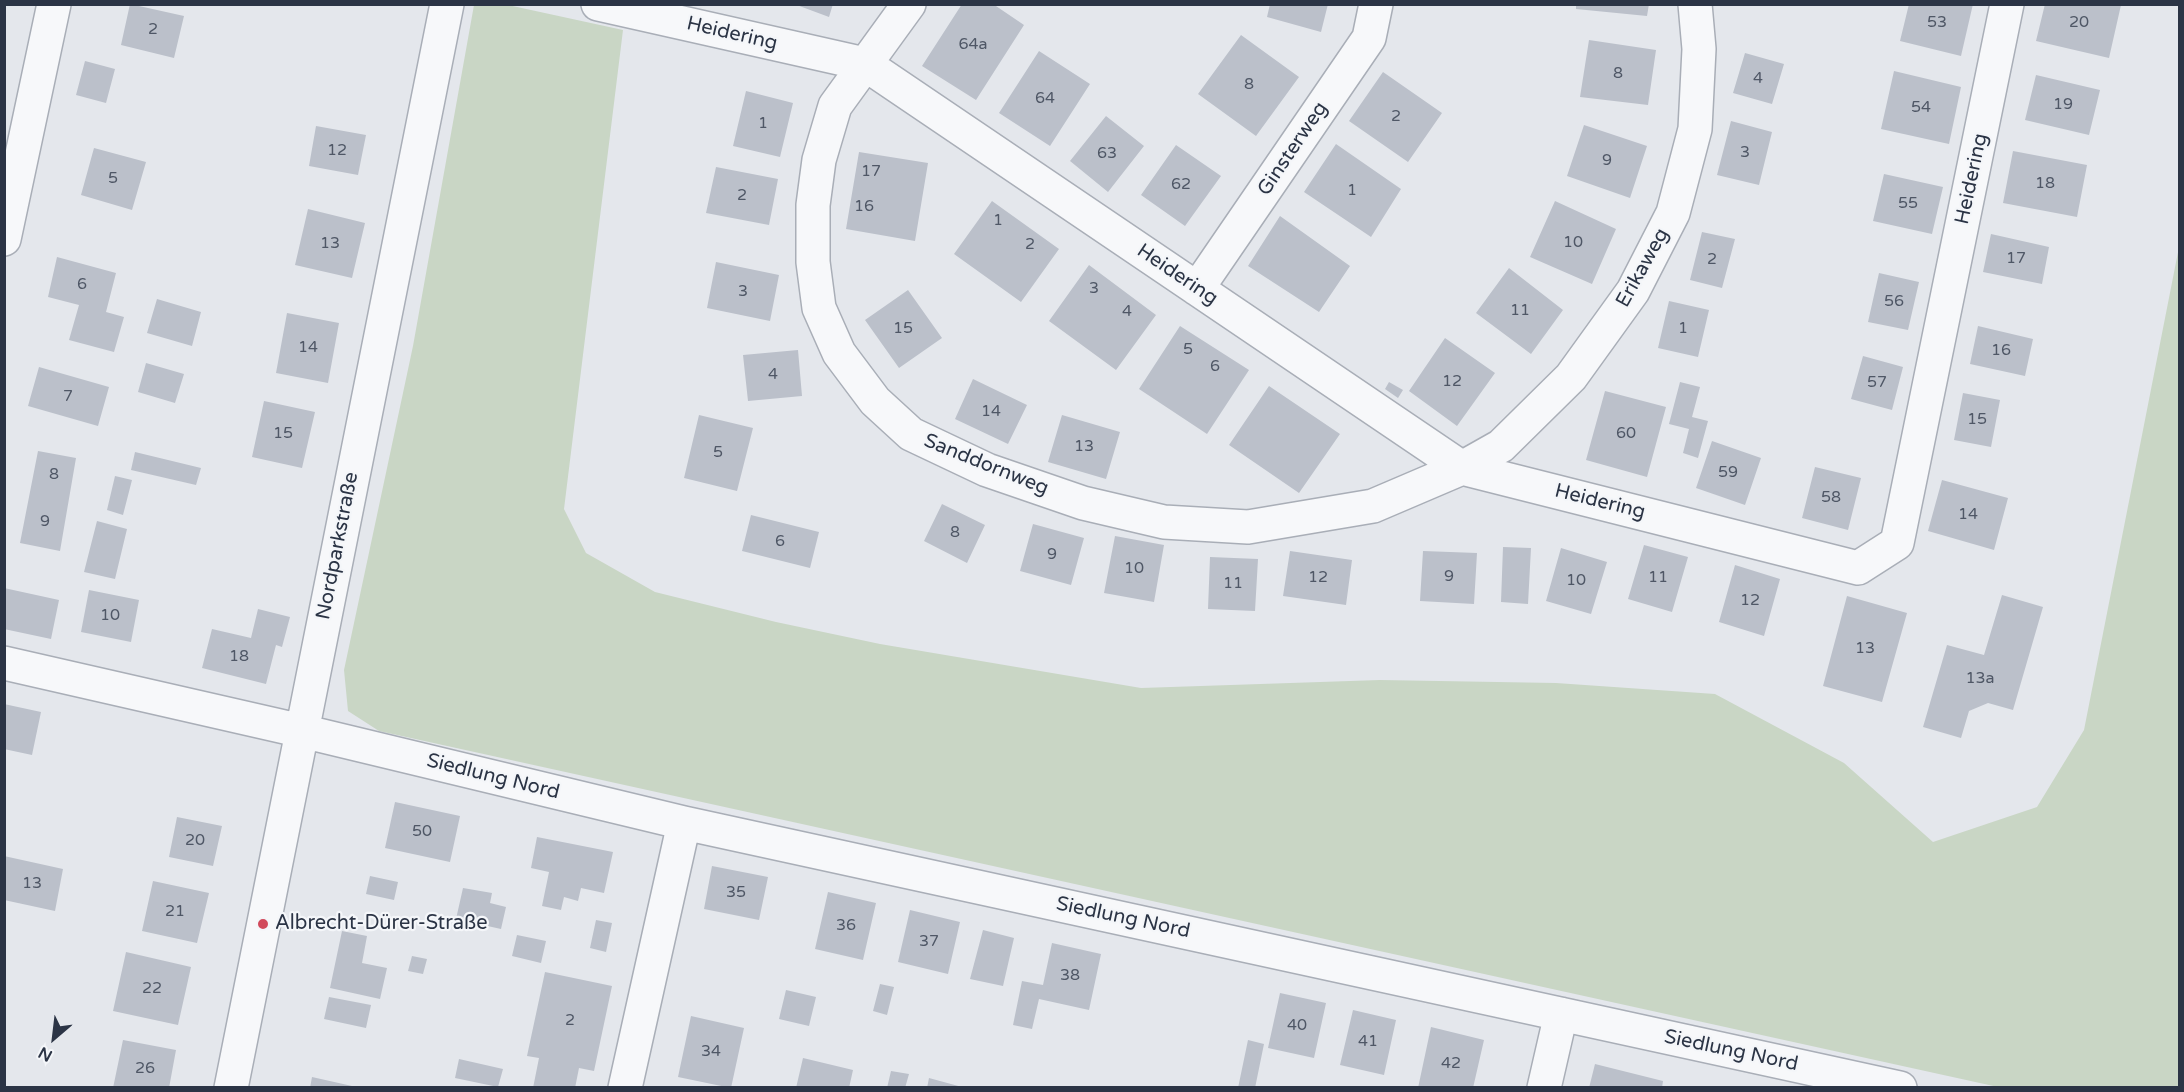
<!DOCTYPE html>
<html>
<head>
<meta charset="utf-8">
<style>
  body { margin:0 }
  #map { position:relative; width:2184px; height:1092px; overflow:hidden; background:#e4e7ec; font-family:"Varela Round",sans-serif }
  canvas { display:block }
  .frame { position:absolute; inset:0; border:6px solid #2b3445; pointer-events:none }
  .north { position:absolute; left:24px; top:1008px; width:60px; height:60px; -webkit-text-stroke:4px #f4f6f9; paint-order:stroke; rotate:208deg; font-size:16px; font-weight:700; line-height:24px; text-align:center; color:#2b3445 }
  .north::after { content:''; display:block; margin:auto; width:21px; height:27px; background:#2b3445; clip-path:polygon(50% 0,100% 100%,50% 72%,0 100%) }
</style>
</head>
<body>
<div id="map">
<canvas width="2184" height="1092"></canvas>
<div class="frame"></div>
<div class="north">N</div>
</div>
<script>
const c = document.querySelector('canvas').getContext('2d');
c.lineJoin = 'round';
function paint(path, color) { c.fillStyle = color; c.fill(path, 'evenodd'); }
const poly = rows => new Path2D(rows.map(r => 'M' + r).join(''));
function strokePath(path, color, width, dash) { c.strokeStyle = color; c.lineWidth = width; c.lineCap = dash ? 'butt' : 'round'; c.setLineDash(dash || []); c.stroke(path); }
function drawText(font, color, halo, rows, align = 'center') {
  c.font = font + ' "Varela Round",sans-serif'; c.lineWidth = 4.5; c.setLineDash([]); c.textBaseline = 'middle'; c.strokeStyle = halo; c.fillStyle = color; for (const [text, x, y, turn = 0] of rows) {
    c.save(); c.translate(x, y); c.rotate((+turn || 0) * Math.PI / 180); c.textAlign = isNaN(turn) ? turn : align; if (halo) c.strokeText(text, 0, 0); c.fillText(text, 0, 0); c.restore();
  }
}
paint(poly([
  [474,5,508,5,623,30,564,509,586,553,655,592,776,622,880,644,1141,688,1380,680,1556,683,1715,694,1844,763,1933,842,2037,807,2084,730,2179,247,2179,1087,1998,1087,379,731,348,711,344,670,413,346]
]), '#c9d6c5');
paint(poly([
  [130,4,184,16,174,58,121,45],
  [794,4,833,4,829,17],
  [962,4,993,4,1024,25,976,100,922,66],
  [1270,4,1328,4,1321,32,1267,17],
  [1576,4,1649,4,1647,16,1576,9],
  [1909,4,1973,4,1961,56,1900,41],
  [2045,4,2121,5,2109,58,2036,41],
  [1241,35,1299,77,1256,136,1198,94],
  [1589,40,1656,50,1648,105,1580,97],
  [1039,51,1090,84,1050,146,999,113],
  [1745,53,1784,64,1772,104,1733,93],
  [85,61,115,69,106,103,76,95],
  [1894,71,1961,87,1949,144,1881,129],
  [1383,72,1442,113,1408,162,1349,121],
  [2036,75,2100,90,2089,135,2025,120],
  [746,91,793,103,780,157,733,146],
  [1106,116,1144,146,1108,192,1070,161],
  [1731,121,1772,132,1759,185,1717,175],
  [1584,125,1647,146,1630,198,1567,176],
  [316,126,366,135,358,175,309,166],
  [1336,144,1401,189,1371,237,1304,192],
  [1176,145,1221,176,1185,226,1141,195],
  [94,148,146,162,132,210,81,195],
  [2013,151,2087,165,2077,217,2003,203],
  [859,152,928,163,915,241,846,229],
  [716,167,778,179,769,225,706,213],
  [1884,174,1943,187,1932,234,1873,221],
  [992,201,1059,249,1021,302,954,254],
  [1555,201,1616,229,1592,284,1530,257],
  [308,209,365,223,352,278,295,265],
  [1280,216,1350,266,1319,312,1248,266],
  [1702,232,1735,239,1722,288,1690,280],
  [1991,234,2049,247,2042,284,1983,272],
  [57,257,116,273,106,312,124,317,114,352,69,340,79,305,48,297],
  [716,262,779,275,770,321,707,308],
  [1089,265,1156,315,1116,370,1049,321],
  [1509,268,1563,310,1531,354,1476,313],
  [1879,273,1919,282,1908,330,1868,322],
  [908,290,942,338,899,368,865,320],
  [157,299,201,312,192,346,147,333],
  [1669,301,1709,310,1698,357,1658,348],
  [287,313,339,323,328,383,276,373],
  [1180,326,1249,370,1207,434,1139,389],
  [1978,326,2033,339,2025,376,1970,364],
  [1445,338,1495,373,1457,426,1409,391],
  [798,350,802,396,748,401,743,355],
  [1863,356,1903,367,1892,410,1851,399],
  [146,363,184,374,175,403,138,392],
  [39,367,109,387,98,426,28,406],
  [973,379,1027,405,1008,444,955,419],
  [1389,382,1403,390,1398,398,1385,389],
  [1680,382,1700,387,1692,417,1708,421,1698,458,1683,453,1689,429,1669,424],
  [1269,386,1340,434,1299,493,1229,445],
  [1605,391,1666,407,1647,477,1586,460],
  [1963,393,2000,400,1991,447,1954,440],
  [264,401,315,412,302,468,252,457],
  [699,415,753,428,737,491,684,478],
  [1062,415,1120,432,1106,479,1048,462],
  [1712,441,1761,458,1745,505,1696,488],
  [38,451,76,458,60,551,20,543],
  [135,452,201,468,196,485,131,470],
  [1815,467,1861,478,1848,530,1802,518],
  [115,476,132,480,123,515,107,510],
  [1942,480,2008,498,1994,550,1928,531],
  [942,504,985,525,967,563,924,541],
  [751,515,819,532,810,568,742,551],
  [97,521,127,529,115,579,84,572],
  [1033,524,1084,538,1071,585,1020,571],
  [1115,536,1164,545,1154,602,1104,593],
  [1644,545,1688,557,1672,612,1628,599],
  [1503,547,1531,548,1528,604,1501,602],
  [1561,548,1607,562,1591,614,1546,601],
  [1290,551,1352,560,1346,605,1283,596],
  [1423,551,1477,553,1474,604,1420,601],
  [1210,557,1258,559,1255,611,1208,609],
  [1735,565,1780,579,1764,636,1719,622],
  [4,588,59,600,51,639,4,629],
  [89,590,139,600,131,642,81,632],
  [2002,595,2043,607,2013,710,1988,703,1969,711,1961,738,1923,727,1947,645,1984,655],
  [1847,596,1907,613,1882,702,1823,686],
  [258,609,290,617,282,647,276,645,266,684,202,668,212,629,251,638],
  [4,704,41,712,32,755,4,749],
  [395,802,460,816,450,862,385,848],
  [177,817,222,826,213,866,169,857],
  [537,837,613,852,604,893,581,888,578,901,564,897,561,910,542,906,549,872,531,868],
  [4,856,63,869,55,911,4,900],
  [712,866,768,877,759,920,704,909],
  [370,876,398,882,394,900,366,894],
  [153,881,209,893,197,943,142,931],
  [463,888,492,893,490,903,506,907,501,929,456,919],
  [828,892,876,903,863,960,815,949],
  [910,910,960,922,948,974,898,962],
  [596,920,612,923,606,952,590,948],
  [983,930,1014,938,1003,986,970,979],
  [342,931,367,936,362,963,387,968,380,999,330,988],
  [517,935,546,941,541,963,512,956],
  [1052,943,1101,954,1089,1010,1039,999,1032,1029,1013,1025,1022,981,1043,985],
  [126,952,191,967,178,1025,113,1011],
  [412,956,427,959,423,974,408,971],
  [545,972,612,986,594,1071,579,1068,575,1088,533,1088,539,1058,527,1056],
  [880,984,894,987,887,1015,873,1011],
  [786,990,816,997,809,1026,779,1019],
  [1280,993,1326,1003,1314,1058,1268,1048],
  [329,997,371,1005,366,1028,324,1019],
  [1353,1010,1396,1020,1384,1075,1340,1065],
  [691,1016,744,1028,731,1088,678,1077],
  [1431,1027,1484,1040,1473,1088,1418,1088],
  [123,1040,176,1050,169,1088,113,1088],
  [1248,1040,1264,1044,1255,1088,1238,1088],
  [803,1058,853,1070,849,1088,796,1088],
  [459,1059,503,1069,498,1087,455,1078],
  [1595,1064,1663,1081,1662,1088,1589,1088],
  [891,1071,909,1074,905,1088,887,1088],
  [312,1077,352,1086,352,1088,310,1088],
  [929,1078,962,1087,962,1088,927,1088]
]), '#bbc0ca');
const minor = poly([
  [598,4,865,64,1462,468,1858,568,1897,543,2007,4],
  [909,4,835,106,819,160,813,205,813,262,819,308,839,353,875,401,911,434,987,470,1083,503,1164,522,1248,527,1373,506,1462,468,1501,446,1571,377,1633,291,1673,213,1695,129,1699,49,1695,4],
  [4,239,54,4],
  [1197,289,1369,38,1376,4],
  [4,663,302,731,684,823,1900,1088],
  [231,1088,447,4],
  [625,1088,684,823],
  [1544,1088,1561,1014]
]);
strokePath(minor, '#a9aeb7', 36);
strokePath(minor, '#f7f8fa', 33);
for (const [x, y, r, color] of [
  [263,924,6,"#d1495b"]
]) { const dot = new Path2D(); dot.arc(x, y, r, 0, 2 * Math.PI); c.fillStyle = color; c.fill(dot); strokePath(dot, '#f4f6f9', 2); }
drawText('16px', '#4f5766', null, [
  ["53",1937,23],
  ["20",2079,23],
  ["2",153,30],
  ["64a",973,45],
  ["8",1618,74],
  ["4",1758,79],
  ["8",1249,85],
  ["64",1045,99],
  ["19",2063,105],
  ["54",1921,108],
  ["2",1396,117],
  ["1",763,124],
  ["12",337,151],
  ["3",1745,153],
  ["63",1107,154],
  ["9",1607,161],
  ["17",871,172],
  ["5",113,179],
  ["18",2045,184],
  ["62",1181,185],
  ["1",1352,191],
  ["2",742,196],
  ["55",1908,204],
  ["16",864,207],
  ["1",998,221],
  ["10",1573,243],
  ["13",330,244],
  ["2",1030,245],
  ["17",2016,259],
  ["2",1712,260],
  ["6",82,285],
  ["3",1094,289],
  ["3",743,292],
  ["56",1894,302],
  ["11",1520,311],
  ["4",1127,312],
  ["15",903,329],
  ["1",1683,329],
  ["14",308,348],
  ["5",1188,350],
  ["16",2001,351],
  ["6",1215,367],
  ["4",773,375],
  ["12",1452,382],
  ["57",1877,383],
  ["7",68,397],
  ["14",991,412],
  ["15",1977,420],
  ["15",283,434],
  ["60",1626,434],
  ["13",1084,447],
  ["5",718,453],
  ["59",1728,473],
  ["8",54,475],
  ["58",1831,498],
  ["14",1968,515],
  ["9",45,522],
  ["8",955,533],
  ["6",780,542],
  ["9",1052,555],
  ["10",1134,569],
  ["9",1449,577],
  ["12",1318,578],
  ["11",1658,578],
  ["10",1576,581],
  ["11",1233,584],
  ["12",1750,601],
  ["10",110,616],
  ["13",1865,649],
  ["18",239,657],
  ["13a",1980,679],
  ["50",422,832],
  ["20",195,841],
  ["13",32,884],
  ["35",736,893],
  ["21",175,912],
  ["36",846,926],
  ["37",929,942],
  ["38",1070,976],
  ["22",152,989],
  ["2",570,1021],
  ["40",1297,1026],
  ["41",1368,1042],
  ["34",711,1052],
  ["42",1451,1064],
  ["26",145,1069]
]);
drawText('20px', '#2b3445', '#f4f6f9', [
  ["Heidering",732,34,13],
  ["Ginsterweg",1293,149,-56],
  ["Heidering",1972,179,-78],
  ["Erikaweg",1643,268,-61],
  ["Heidering",1177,275,34],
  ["Sanddornweg",986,465,22],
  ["Heidering",1600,502,14],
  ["Nordparkstraße",338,546,-79],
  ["Siedlung Nord",493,777,14],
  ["Siedlung Nord",1123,918,12],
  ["Siedlung Nord",1731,1051,12]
]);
drawText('20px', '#2b3445', '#f4f6f9', [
  ["Albrecht-Dürer-Straße",275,924]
], 'left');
</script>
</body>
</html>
